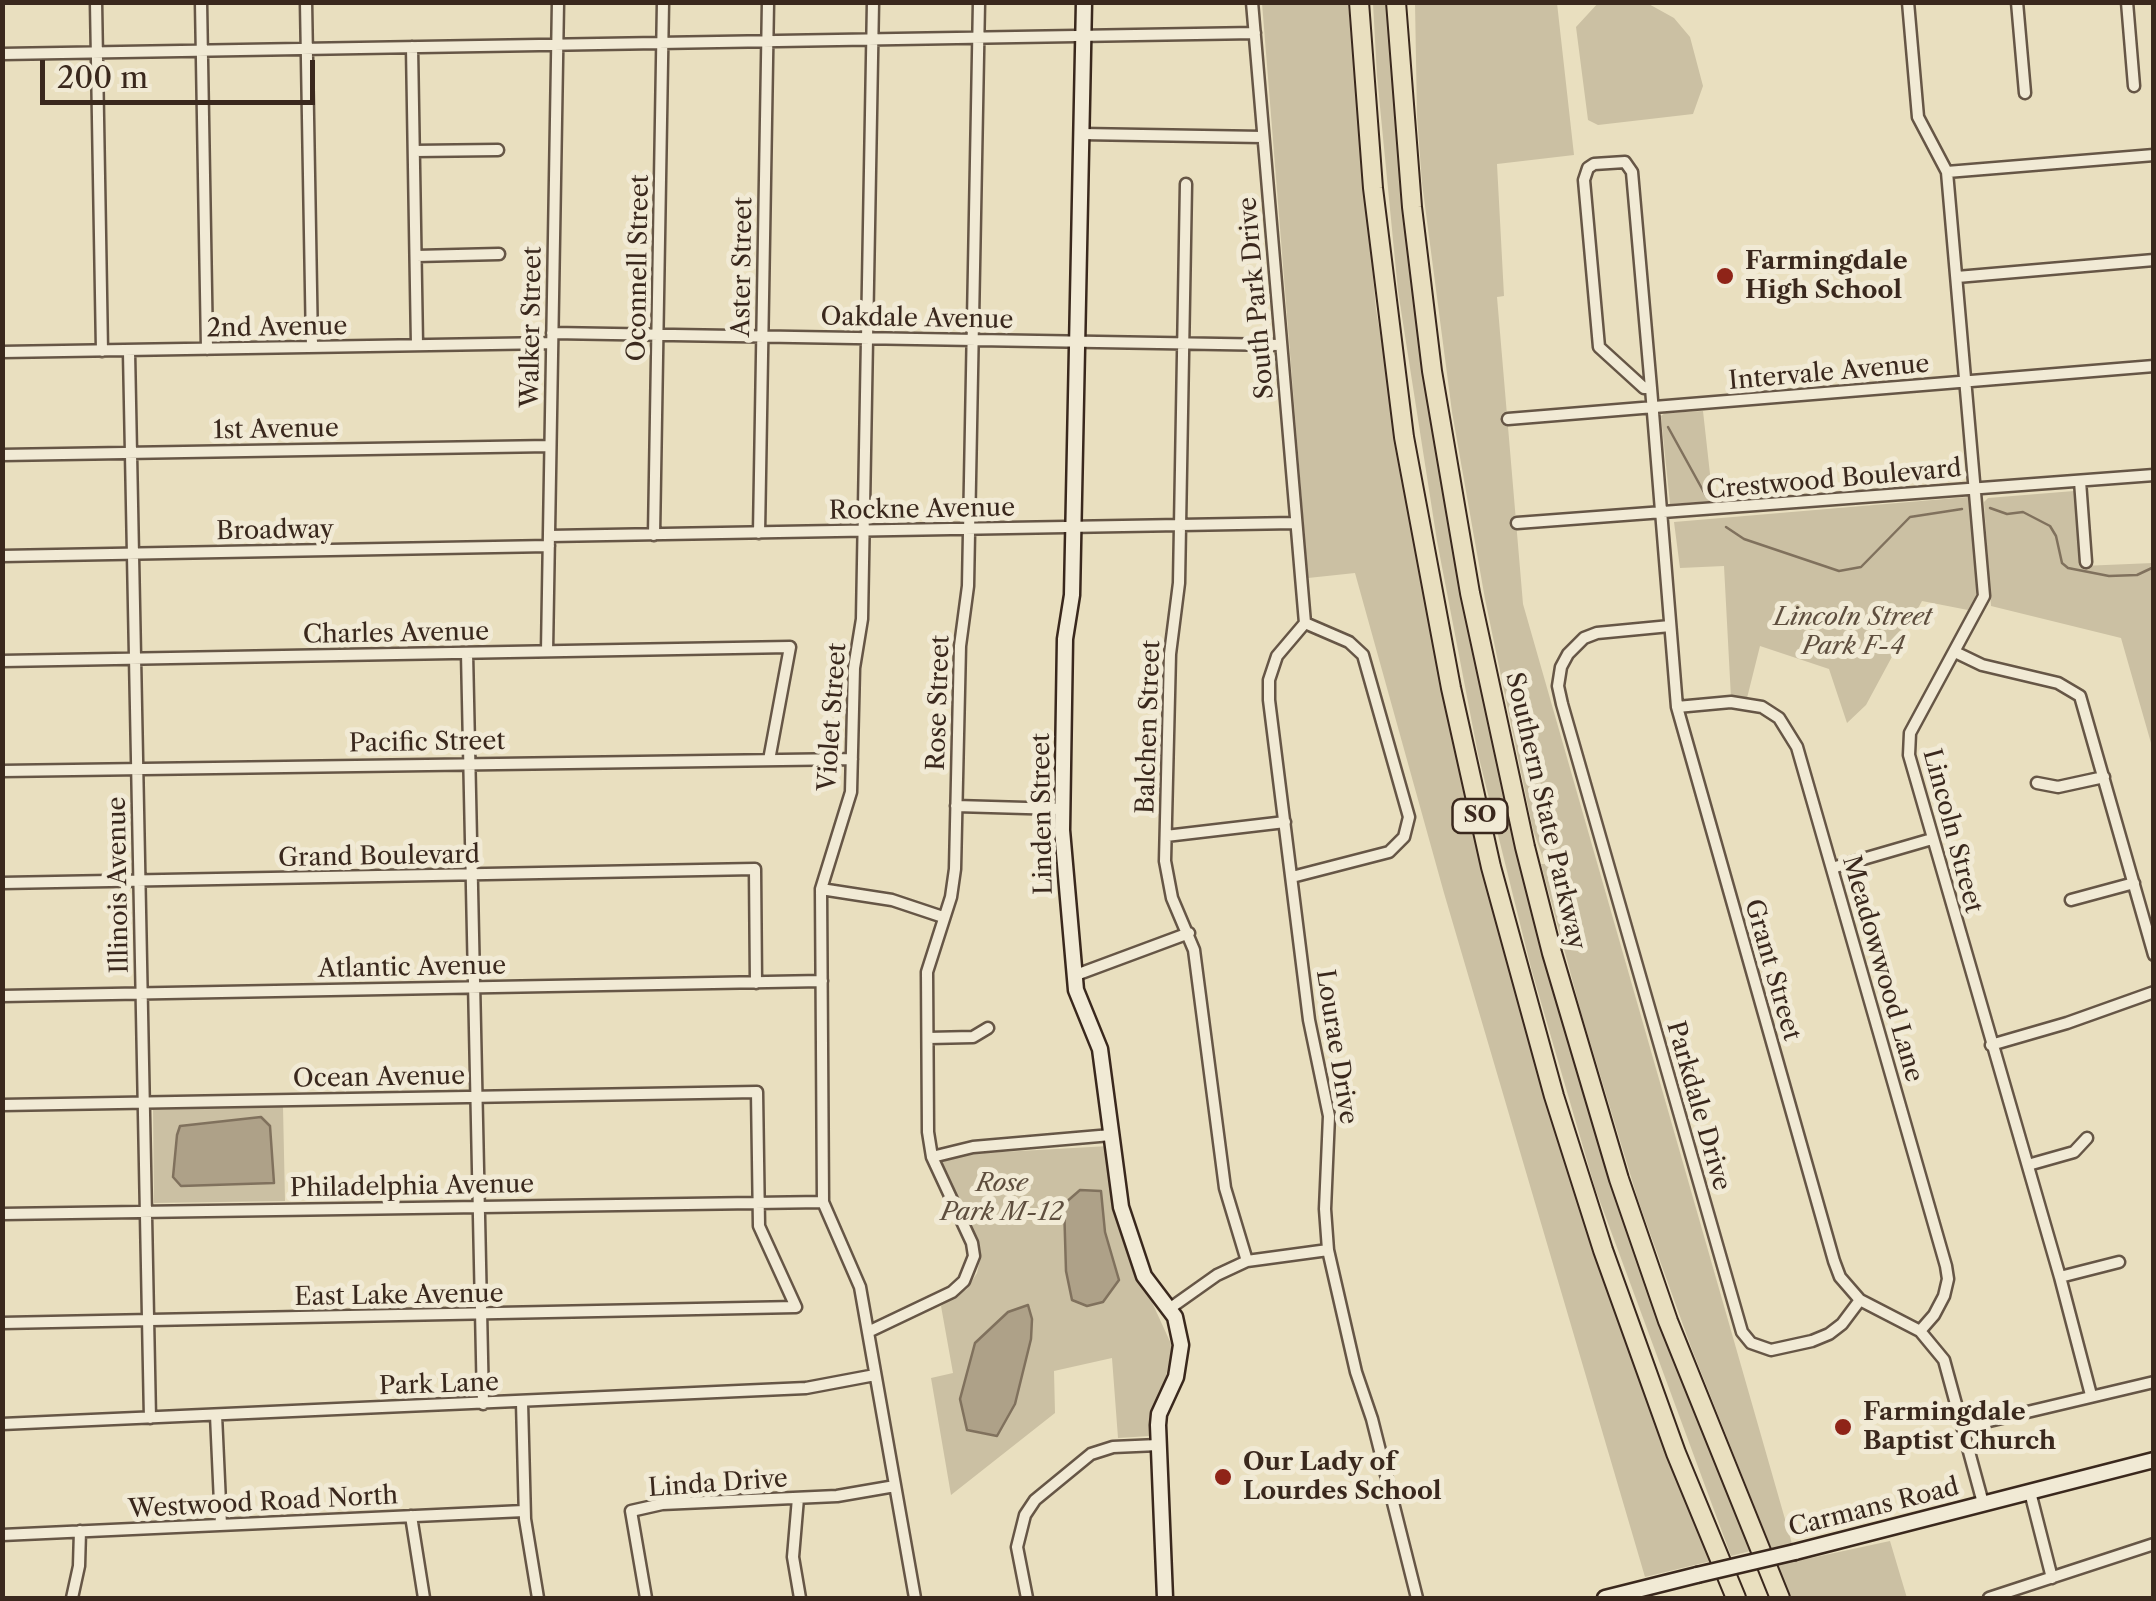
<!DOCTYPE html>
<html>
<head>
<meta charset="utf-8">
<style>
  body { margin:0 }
  #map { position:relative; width:2156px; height:1601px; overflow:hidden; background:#e9dfbf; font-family:"Libre Caslon Text",serif }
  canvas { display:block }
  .frame { position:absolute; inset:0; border:5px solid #3a281d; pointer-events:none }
  .scale { position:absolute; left:40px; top:60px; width:275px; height:45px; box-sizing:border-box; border:5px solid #3a281d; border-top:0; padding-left:12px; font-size:30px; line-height:35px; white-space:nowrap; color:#3a281d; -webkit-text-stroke:8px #f1ead5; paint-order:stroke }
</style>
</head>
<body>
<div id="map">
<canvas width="2156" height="1601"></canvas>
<div class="frame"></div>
<div class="scale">200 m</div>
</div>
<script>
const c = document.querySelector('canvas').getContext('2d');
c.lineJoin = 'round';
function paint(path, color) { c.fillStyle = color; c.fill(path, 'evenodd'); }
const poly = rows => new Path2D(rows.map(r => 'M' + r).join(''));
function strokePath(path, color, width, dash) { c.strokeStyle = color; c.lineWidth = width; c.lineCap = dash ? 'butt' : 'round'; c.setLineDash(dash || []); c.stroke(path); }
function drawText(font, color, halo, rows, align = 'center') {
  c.font = font + ' "Libre Caslon Text",serif'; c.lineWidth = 10; c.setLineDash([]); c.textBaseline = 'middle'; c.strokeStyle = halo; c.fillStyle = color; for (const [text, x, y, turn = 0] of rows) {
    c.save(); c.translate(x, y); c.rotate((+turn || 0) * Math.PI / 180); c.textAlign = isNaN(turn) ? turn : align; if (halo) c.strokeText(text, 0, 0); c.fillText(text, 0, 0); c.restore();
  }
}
paint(poly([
  [1599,2,1647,3,1674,18,1690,37,1703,86,1693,114,1598,125,1588,120,1576,27],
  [1262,3,1348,3,1376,309,1420,574,1478,840,1545,1099,1638,1377,1711,1561,1645,1577,1444,893,1355,573,1308,578],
  [1373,3,1392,3,1431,399,1548,955,1754,1550,1731,1556,1595,1188,1531,968,1478,754,1437,541,1398,291,1377,76],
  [1415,3,1557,3,1574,155,1497,164,1504,296,1497,297,1523,604,1797,1561,1890,1541,1907,1598,1791,1598,1691,1347,1638,1200,1581,1012,1541,864,1545,864,1533,830,1485,599,1452,412,1422,183,1417,116],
  [1703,411,1713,501,1670,504,1661,416,1665,413],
  [2074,491,2082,566,2153,563,2153,750,2121,638,1991,606,1984,502,1988,498],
  [1968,497,1971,501,1978,591,1968,610,1922,601,1866,705,1847,723,1829,669,1760,646,1747,698,1731,698,1724,566,1680,568,1674,522],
  [283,1107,285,1201,154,1203,153,1108],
  [1109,1146,1124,1241,1172,1346,1165,1381,1149,1419,1150,1436,1118,1438,1112,1358,1054,1371,1055,1413,951,1495,931,1378,953,1373,941,1306,967,1289,977,1273,981,1255,978,1241,940,1162,966,1154]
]), '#cbc0a3');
const water = poly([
  [261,1117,270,1126,274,1183,181,1186,173,1177,177,1135,180,1126,261,1117],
  [1080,1190,1101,1191,1105,1232,1119,1280,1103,1302,1087,1306,1072,1300,1066,1271,1064,1204,1080,1190],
  [1028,1305,1032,1319,1031,1339,1015,1404,997,1436,967,1430,960,1399,975,1343,1008,1312,1028,1305]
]);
paint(water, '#aea188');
strokePath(water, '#80715d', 2.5);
strokePath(poly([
  [1668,427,1706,496],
  [1990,508,2007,514,2023,512,2050,526,2056,536,2062,563,2068,568,2109,576,2137,575,2154,567],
  [1726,527,1744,539,1839,571,1861,567,1910,517,1962,509]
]), '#80715d', 2.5);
const street = poly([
  [96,2,102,351],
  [201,2,207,349],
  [306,2,312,347],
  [873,2,862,619,854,668,851,792,821,889,823,1202,860,1287,915,1598],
  [1252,2,1305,623,1349,642,1363,655,1409,817,1404,837,1389,852,1292,877],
  [1908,2,1918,117,1947,172,1984,596,1910,733,1909,755,2060,1277,2091,1395],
  [2017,2,2025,93],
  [2127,2,2134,86],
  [412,47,417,345],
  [2,54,1255,33],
  [1081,134,1263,137],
  [414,151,498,150],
  [1947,172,2154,155],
  [1186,184,1179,583,1170,654,1165,861,1172,898,1194,950,1225,1188,1247,1261],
  [416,256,499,254],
  [1957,277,2154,260],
  [552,333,1280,345],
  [2,352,552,343],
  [129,352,150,1418],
  [1651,388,1644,388,1599,347,1584,180,1588,168,1594,164,1625,162,1632,172,1651,388,1677,707,1834,1261,1840,1277,1860,1300,1920,1331,1944,1360,1983,1503],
  [1508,419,2154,366],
  [2,455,550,446],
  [2080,481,2086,562],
  [1517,523,2154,475],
  [759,533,768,2],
  [654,535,663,2],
  [549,536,1295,523],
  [2,556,549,546],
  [1305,623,1277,656,1269,680,1269,700,1309,1020,1329,1116,1325,1209,1328,1250,1356,1372,1372,1419,1417,1598],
  [1670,626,1597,633,1584,638,1568,654,1561,667,1558,686,1562,704,1742,1332,1751,1343,1771,1350,1812,1341,1829,1334,1842,1324,1860,1300],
  [547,651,558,2],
  [1955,652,1982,665,2058,683,2080,696,2154,955],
  [467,653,483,1404],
  [2,661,790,647,769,760],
  [1677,707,1731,702,1762,707,1779,718,1797,747,1946,1266,1948,1279,1944,1296,1934,1315,1920,1331],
  [2,771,852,759],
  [2037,783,2058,787,2104,777],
  [956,806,1061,809],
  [1166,836,1285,822],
  [1832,868,1932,839],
  [2,883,755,869,756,983],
  [821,889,892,900,943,917],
  [2071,900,2134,883],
  [1076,975,1189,933],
  [2,996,822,981],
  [928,1038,973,1037,988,1028],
  [1991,1045,2067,1023,2154,992],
  [2,1105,757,1092,759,1226,796,1307,2,1323],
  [932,1157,973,1147,1111,1135],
  [2028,1165,2074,1152,2087,1138],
  [2,1214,823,1202],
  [2060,1277,2119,1262],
  [1169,1309,1217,1275,1247,1261,1328,1250],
  [868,1332,952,1292,964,1281,974,1256,972,1243,932,1157,928,1132,927,972,951,897,955,869,960,646,968,586,979,2],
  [522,1402,525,1519,538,1598],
  [216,1415,221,1525],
  [2,1424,806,1388,875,1375],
  [1964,1427,2154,1382],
  [2030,1492,2052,1578],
  [798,1498,793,1557,800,1598],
  [411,1516,424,1598],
  [2,1535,524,1511],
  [72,1598,79,1566,80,1531],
  [646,1598,631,1511,662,1504,837,1496,895,1486],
  [1027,1598,1017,1547,1025,1515,1035,1500,1091,1454,1113,1447,1158,1445],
  [1989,1598,2154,1544]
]);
const secondary = poly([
  [1084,2,1072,595,1065,639,1062,830,1076,990,1100,1049,1121,1207,1144,1276,1175,1317,1181,1345,1176,1377,1159,1414,1158,1425,1165,1598],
  [1795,1552,2154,1460],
  [1605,1598,1697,1575]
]);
const highway = poly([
  [1359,2,1373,188,1404,437,1451,688,1491,867,1554,1096,1603,1250,1676,1453,1736,1598],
  [1396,2,1412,207,1432,371,1470,593,1525,847,1552,953,1619,1179,1668,1321,1780,1598]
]);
strokePath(street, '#665646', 15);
strokePath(secondary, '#3a281d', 19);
strokePath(highway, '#3a281d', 22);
strokePath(street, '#f1ead5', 10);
strokePath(secondary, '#f1ead5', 14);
strokePath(highway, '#e9dfbf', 18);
const secondaryBridge = poly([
  [1697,1575,1795,1552]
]);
strokePath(secondaryBridge, '#3a281d', 19, []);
strokePath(secondaryBridge, '#f1ead5', 14);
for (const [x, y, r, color] of [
  [1725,276,10,"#8f2418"],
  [1843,1427,10,"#8f2418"],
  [1223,1477,10,"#8f2418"]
]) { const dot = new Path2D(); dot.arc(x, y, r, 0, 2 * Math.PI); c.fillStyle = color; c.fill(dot); strokePath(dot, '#f1ead5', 4); }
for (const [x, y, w] of [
  [1480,816,55]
]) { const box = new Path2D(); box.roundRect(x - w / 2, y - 17, w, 34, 8); c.fillStyle = '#f1ead5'; c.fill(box); strokePath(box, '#3a281d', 2.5); }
drawText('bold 22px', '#3a281d', null, [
  ["SO",1480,816]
]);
drawText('bold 25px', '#3a281d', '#f1ead5', [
  ["Farmingdale",1745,262],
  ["High School",1745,291],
  ["Farmingdale",1863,1413],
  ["Baptist Church",1863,1442],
  ["Our Lady of",1243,1463],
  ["Lourdes School",1243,1492]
], 'left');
drawText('25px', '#3a281d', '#f1ead5', [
  ["Aster Street",743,267,-89],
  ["Oconnell Street",639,268,-89],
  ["South Park Drive",1257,298,-95],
  ["Oakdale Avenue",917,319,1],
  ["Walker Street",532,327,-89],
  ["2nd Avenue",277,328,-1],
  ["Intervale Avenue",1829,373,-5],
  ["1st Avenue",276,430,-1],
  ["Crestwood Boulevard",1834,480,-5],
  ["Rockne Avenue",922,510,-1],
  ["Broadway",275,531,-1],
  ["Charles Avenue",396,634,-1],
  ["Rose Street",939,703,-88],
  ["Violet Street",833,717,-86],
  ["Balchen Street",1149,727,-88],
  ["Pacific Street",427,743,-1],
  ["Southern State Parkway",1545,811,77],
  ["Linden Street",1043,814,-91],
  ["Lincoln Street",1952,831,75],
  ["Grand Boulevard",379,857,-1],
  ["Illinois Avenue",119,885,-91],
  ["Atlantic Avenue",412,968,-1],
  ["Meadowwood Lane",1882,969,74],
  ["Grant Street",1772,970,74],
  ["Lourae Drive",1336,1047,81],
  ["Ocean Avenue",379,1078,-1],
  ["Parkdale Drive",1698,1106,74],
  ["Philadelphia Avenue",412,1187,-1],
  ["East Lake Avenue",399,1296,-1],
  ["Park Lane",439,1385,-2],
  ["Linda Drive",718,1484,-4],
  ["Westwood Road North",263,1503,-3],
  ["Carmans Road",1874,1508,-14]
]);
drawText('italic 25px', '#5e4e3e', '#f1ead5', [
  ["Lincoln Street",1853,618],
  ["Park F-4",1853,647],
  ["Rose",1002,1184],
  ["Park M-12",1002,1213]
]);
</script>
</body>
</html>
